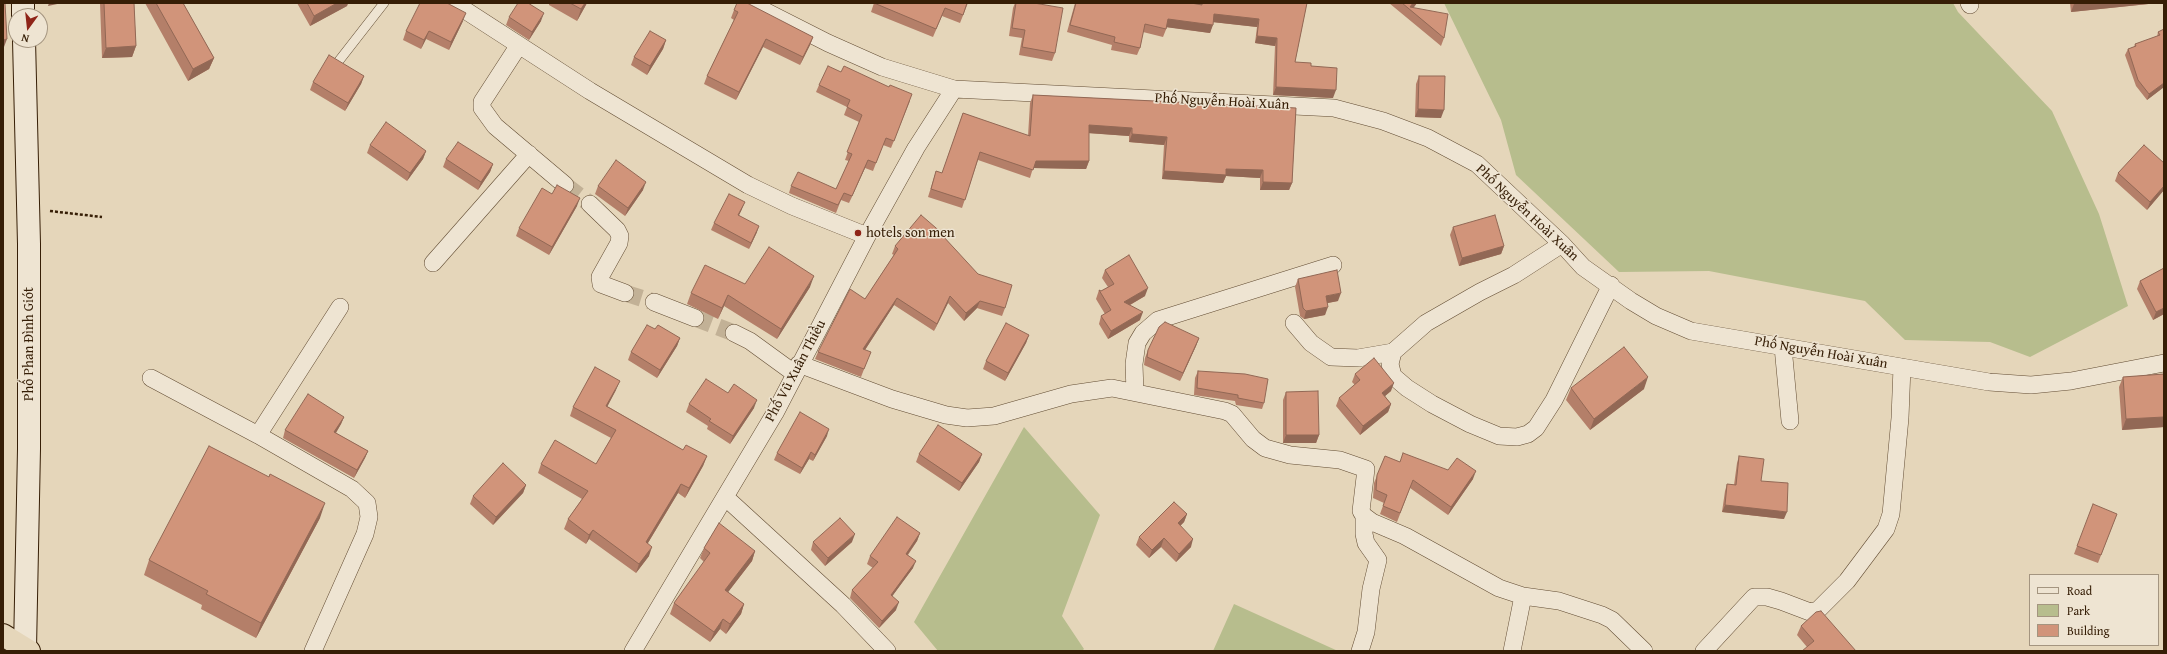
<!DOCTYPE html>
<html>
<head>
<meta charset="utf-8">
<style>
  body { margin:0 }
  #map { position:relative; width:2167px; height:654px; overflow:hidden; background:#e5d6ba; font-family:"Gentium Book Plus",serif }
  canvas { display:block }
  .frame { position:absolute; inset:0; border:4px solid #361e06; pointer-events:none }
  .legend { position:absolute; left:2029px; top:574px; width:130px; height:72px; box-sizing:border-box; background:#eee4d2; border:1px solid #a49580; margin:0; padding:5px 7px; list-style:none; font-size:12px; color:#361e06 }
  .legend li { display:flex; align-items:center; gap:8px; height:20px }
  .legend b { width:20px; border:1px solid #a49580 }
  .north { position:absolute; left:8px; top:8px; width:40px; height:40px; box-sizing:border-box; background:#eee4d2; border:1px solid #a49580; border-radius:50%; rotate:195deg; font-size:11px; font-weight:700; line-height:16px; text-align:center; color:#361e06 }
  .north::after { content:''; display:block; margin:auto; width:14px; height:18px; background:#8f2418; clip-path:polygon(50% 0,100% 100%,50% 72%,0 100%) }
</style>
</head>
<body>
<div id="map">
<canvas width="2167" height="654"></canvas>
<div class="frame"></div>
<ul class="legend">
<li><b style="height:5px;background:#eee4d2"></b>Road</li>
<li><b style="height:11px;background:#b7bd8d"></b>Park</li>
<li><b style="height:11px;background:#d1947a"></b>Building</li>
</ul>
<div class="north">N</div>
</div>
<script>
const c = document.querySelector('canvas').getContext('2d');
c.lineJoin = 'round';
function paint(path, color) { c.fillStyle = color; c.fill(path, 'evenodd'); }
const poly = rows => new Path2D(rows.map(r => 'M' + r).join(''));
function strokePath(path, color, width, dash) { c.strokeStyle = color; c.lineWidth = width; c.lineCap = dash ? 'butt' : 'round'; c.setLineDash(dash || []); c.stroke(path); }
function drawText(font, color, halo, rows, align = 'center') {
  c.font = font + ' "Gentium Book Plus",serif'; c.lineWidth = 3; c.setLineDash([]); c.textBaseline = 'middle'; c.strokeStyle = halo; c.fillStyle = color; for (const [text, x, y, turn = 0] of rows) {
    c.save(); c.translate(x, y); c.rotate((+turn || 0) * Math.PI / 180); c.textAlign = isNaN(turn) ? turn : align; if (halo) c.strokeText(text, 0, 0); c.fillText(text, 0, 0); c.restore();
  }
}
paint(poly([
  [1444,3,1953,3,1958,12,2052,111,2099,214,2128,306,2030,357,1990,342,1905,340,1865,301,1709,271,1619,272,1516,175,1501,120],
  [1024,427,1100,515,1062,616,1084,649,1082,651,938,651,914,622],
  [1234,604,1338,651,1213,651]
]), '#b7bd8d');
strokePath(poly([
  [565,185,590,204],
  [625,293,654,302],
  [695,318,734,333]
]), '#c2b196', 17, [17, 8]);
const lane = poly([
  [338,62,384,3]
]);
const street = poly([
  [454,3,590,91,748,185,792,206,867,236],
  [749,3,828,43,882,67,954,89,1334,108,1383,121,1428,138,1477,164,1562,244,1583,267,1631,301,1656,316,1691,331,1989,382,2031,385,2071,381,2164,363],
  [1969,3,1970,5],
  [519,45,482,102,482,108,495,126,565,185],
  [590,204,617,230,620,236,619,243,600,277,601,284,625,293],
  [1562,244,1514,275,1480,292,1426,323,1393,352,1390,364,1393,376,1407,388,1432,404,1470,424,1499,436,1517,437,1528,434,1536,428,1554,400,1611,285],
  [433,263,529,154],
  [654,302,695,318],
  [1294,323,1311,343,1331,357,1358,358,1393,352],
  [734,333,750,341,794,373],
  [1783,347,1790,421],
  [799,364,892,399,946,415,967,418,994,416,1071,394,1112,388,1225,411,1232,414,1253,439,1265,448,1290,455,1340,460,1366,469,1361,511,1364,516,1372,522,1405,536,1499,588,1523,596,1559,601,1602,615,1612,620,1644,651],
  [151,378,258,435,352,489,367,503,369,517,365,534,313,651],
  [1135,392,1134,364,1137,343,1143,333,1158,320,1333,265],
  [258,435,340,307],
  [725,497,843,605,887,651],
  [633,651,775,413,867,236,916,148,954,89],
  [1360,651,1366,632,1371,589,1378,560,1366,543,1364,534,1364,516],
  [1512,651,1523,596],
  [1704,651,1754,597,1767,597,1781,601,1810,612,1818,610,1847,581,1886,529,1891,514,1900,418,1902,367]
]);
const secondary = poly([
  [23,3,23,16],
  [24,40,29,244,29,449,25,649]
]);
const highway = poly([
  [3,635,29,651]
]);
strokePath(lane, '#624c33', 10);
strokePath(street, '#624c33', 18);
strokePath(secondary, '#361e06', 24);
strokePath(highway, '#361e06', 24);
strokePath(poly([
  [50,211,102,217]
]), '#361e06', 2.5, [3, 2]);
strokePath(lane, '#eee4d2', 9);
strokePath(street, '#eee4d2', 17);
strokePath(secondary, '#eee4d2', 22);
strokePath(highway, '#e5d6ba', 22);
paint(poly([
  [100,3,134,3,136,46,132,57,102,58],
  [145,3,183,3,214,58,209,69,188,81],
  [297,3,348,3,347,6,310,26],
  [549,3,587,3,577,21,549,5],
  [874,3,968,3,960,23,942,16,933,37,871,12],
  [1015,3,1034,3,1055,53,1052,61,1019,55,1022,38,1009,36,1013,8],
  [1075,3,1191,3,1200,5,1200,3,1307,3,1295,62,1311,66,1333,98,1273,95,1275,46,1255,43,1257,27,1213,22,1210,33,1167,27,1163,37,1143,32,1140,48,1137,55,1111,50,1112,45,1067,32],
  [1389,3,1417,3,1413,8,1444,38,1441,46],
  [2070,3,2158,3,2071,12],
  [747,4,813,37,810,45,800,65,763,47,736,100,704,84,707,76,734,20,731,18,734,10],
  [509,17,541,21,529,40,506,25],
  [463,21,449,50,426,39,421,49,403,40,406,31],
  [2164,29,2164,87,2147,100,2136,86,2125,55,2128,49,2134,47,2135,44,2157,37,2158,32],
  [666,40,663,49,647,75,631,65,634,57],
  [841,72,910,101,891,148,883,145,873,171,865,168,849,203,841,200,836,213,789,193,791,186,836,189,849,161,845,160,859,122,844,115,847,107,816,92,819,85],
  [364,76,361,84,345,111,310,90,313,82],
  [1419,76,1441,118,1415,117,1416,84],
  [1033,95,1296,108,1292,183,1289,190,1260,190,1260,178,1226,176,1223,183,1162,179,1164,145,1129,142,1129,136,1089,133,1089,161,1086,169,1033,168,1030,178,978,160,962,208,928,197,936,171,942,173,963,113,1028,136,1030,103],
  [370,145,426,151,423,159,407,181,367,153],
  [446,159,493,164,490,172,478,190,443,167],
  [2164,163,2164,190,2147,210,2115,181,2118,173],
  [598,186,643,190,625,216,595,194],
  [552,194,577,206,549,255,516,236,519,228],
  [742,209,739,215,757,232,749,249,711,230,714,223],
  [1453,227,1504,246,1501,254,1459,266,1450,235],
  [943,236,1005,308,1002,316,977,308,964,321,948,303,934,331,894,305,865,350,868,359,861,377,815,359,818,352,865,299,894,255,892,254,895,246],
  [2164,268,2164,314,2153,320,2137,289,2140,281],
  [1105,270,1145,296,1130,305,1140,320,1108,339,1099,324,1101,316,1105,314,1096,299,1099,290,1101,291,1108,287,1102,278],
  [1298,279,1338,301,1327,303,1325,315,1304,319,1300,316,1295,287],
  [745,284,810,287,777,339,724,306,718,319,687,304,691,293],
  [655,329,680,338,677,346,657,378,628,360,631,352],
  [1029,335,1026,343,1005,381,983,369,986,361],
  [1199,338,1196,346,1180,381,1144,365,1145,358,1148,350],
  [1198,371,1264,403,1262,409,1236,405,1235,401,1194,395,1195,378],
  [1355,374,1391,391,1385,396,1391,404,1388,412,1360,435,1336,406,1339,398,1355,385,1352,382],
  [2164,374,2164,427,2122,430,2119,387,2123,377],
  [1571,388,1644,389,1590,430,1566,400],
  [616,390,607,406,683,450,707,456,703,466,685,498,678,493,648,543,649,556,636,573,589,539,586,544,564,529,568,519,582,499,538,473,541,464,596,464,611,438,570,416,573,407],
  [1286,392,1319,435,1316,443,1283,443,1283,400],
  [728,393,754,408,730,444,707,429,708,426,686,412,689,404],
  [344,417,341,424,336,433,368,451,365,458,354,478,283,438,285,430],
  [827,436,813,461,809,459,800,474,774,460,777,453],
  [919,454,982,454,979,462,959,491,916,462],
  [1385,456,1400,462,1473,479,1448,515,1410,488,1397,522,1380,514,1384,503,1373,498,1374,483],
  [1739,456,1761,481,1784,519,1722,512,1725,491,1727,484,1734,485,1737,463],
  [526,485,523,493,493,525,470,504,473,496],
  [1187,514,1184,522,1180,526,1191,547,1176,562,1161,547,1149,558,1136,545,1139,537],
  [2117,514,2098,563,2074,554,2077,546],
  [320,518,256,638,201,609,202,605,144,575,149,560],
  [920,533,917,541,908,555,913,568,892,596,896,610,879,628,850,598,852,590,873,568,867,564,870,556],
  [813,542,852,542,825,566,811,550],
  [704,548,755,551,752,561,728,592,744,604,741,614,726,634,720,629,710,642,670,614,674,603,704,562,700,558],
  [1801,626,1856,651,1807,647,1797,635]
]), '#b47f69');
paint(poly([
  [49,3,62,3,48,6],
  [337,3,348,3,347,6,310,26,314,16],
  [585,3,587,3,577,21,581,9],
  [1413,3,1417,3,1411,11,1410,7],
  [2085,3,2158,3,2071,12,2074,4],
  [466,13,463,21,449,50,451,42],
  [544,13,541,21,529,40,532,32],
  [1214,14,1259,19,1257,27,1212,22],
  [1168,19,1213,25,1210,33,1165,27],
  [429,31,426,39,421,49,424,40],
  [1257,36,1277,38,1275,46,1255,43],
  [813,37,810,45,800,65,803,57],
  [7,39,4,47,3,47,3,40],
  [766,39,763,47,736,100,739,92],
  [666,40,663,49,647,75,650,66],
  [136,46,132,57,102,58,106,48],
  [214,58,209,69,188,81,193,69],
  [364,76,361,84,345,111,348,103],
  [2164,83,2164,87,2147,100,2149,94],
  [1276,87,1336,90,1333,98,1273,95],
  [1418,109,1444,110,1441,118,1415,117],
  [1089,125,1132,128,1129,136,1087,133],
  [1132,134,1167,137,1164,145,1129,142],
  [426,151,423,159,407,181,410,173],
  [868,160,865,168,849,203,852,196],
  [1036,161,1089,161,1086,169,1033,168],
  [493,164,490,172,478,190,481,182],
  [1226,169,1263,170,1260,178,1226,176,1223,183,1162,179,1164,171],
  [646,182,643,190,625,216,628,208],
  [1263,182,1292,183,1289,190,1260,190],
  [2164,186,2164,190,2147,210,2150,202],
  [580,198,577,206,549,255,552,247],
  [745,202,742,209,736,221,738,215],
  [759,226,757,232,749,249,751,243],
  [1504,246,1501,254,1459,266,1462,258],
  [814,276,810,287,777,339,781,329],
  [1148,288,1145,296,1121,310,1124,302],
  [1341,293,1338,301,1323,304,1326,296],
  [728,295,724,306,718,319,722,308],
  [950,296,948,303,934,331,937,324],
  [897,298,894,305,861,356,863,349],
  [980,301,977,308,964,321,966,313],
  [1328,307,1325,315,1304,319,1306,311],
  [2164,308,2164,314,2153,320,2156,312],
  [1143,312,1140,320,1108,339,1111,331],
  [1029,335,1026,343,1005,381,1008,373],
  [680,338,677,346,657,378,660,370],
  [1199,338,1196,346,1180,381,1183,373],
  [1648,377,1644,389,1590,430,1594,419],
  [620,381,616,390,603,415,606,406],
  [1394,383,1391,391,1379,401,1382,393],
  [757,400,754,408,730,444,733,436],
  [1391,404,1388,412,1360,435,1363,426],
  [344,417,341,424,332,439,334,432],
  [2164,417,2164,427,2122,430,2126,419],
  [829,429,827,436,813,461,815,455],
  [1286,435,1319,435,1316,443,1283,443],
  [368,451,365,458,354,478,357,470],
  [811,452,809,459,800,474,802,468],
  [982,454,979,462,959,491,962,483],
  [707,456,703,466,685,498,689,488],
  [1476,471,1473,479,1448,515,1451,507],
  [681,484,678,493,643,551,646,542],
  [526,485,523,493,493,525,496,517],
  [325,503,320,518,256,638,261,623],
  [1725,505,1787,512,1784,519,1722,512],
  [1187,514,1184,522,1175,531,1178,523],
  [593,530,589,539,586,544,589,535],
  [920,533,917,541,903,561,906,554],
  [855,534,852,542,825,566,828,558],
  [1164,538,1161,547,1149,558,1152,550],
  [1193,539,1191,547,1176,562,1179,554],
  [652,547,649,556,636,573,639,564],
  [755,551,752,561,722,600,725,590],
  [916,561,913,568,888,602,891,595],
  [899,602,896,610,879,628,882,621],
  [744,604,741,614,726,634,730,624],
  [723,619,720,629,710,642,714,632]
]), '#926855');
const building = poly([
  [3,3,5,3,7,39,3,40,3,3],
  [104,3,134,3,136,46,106,48,104,3],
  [156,3,183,3,214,58,193,69,156,3],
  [307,3,337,3,314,16,307,3],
  [420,3,447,3,466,13,451,42,429,31,424,40,406,31,420,3],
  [518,3,528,3,544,13,532,32,509,17,518,3],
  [570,3,585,3,581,9,570,3],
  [737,3,747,3,813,37,803,57,766,39,739,92,707,76,738,12,734,10,737,3],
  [874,3,967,3,963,15,945,8,936,29,874,3],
  [1016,3,1034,3,1063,8,1055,53,1022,47,1025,30,1012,28,1016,3],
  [1076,3,1191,3,1202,5,1202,3,1307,3,1295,62,1311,63,1311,66,1337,68,1336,90,1276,87,1277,38,1257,36,1259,19,1214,14,1213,25,1168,19,1166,29,1145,24,1140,48,1114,42,1115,37,1070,25,1076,3],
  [1402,3,1413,3,1410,7,1448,14,1444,38,1402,3],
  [2074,3,2085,3,2074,4,2074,3],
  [2164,29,2164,83,2149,94,2138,80,2128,49,2136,46,2135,44,2160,35,2158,32,2164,29],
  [650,31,666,40,650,66,634,57,650,31],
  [329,55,364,76,348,103,313,82,329,55],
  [828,66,841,72,844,66,889,87,890,85,912,94,894,141,886,138,876,163,868,160,852,196,844,193,838,205,791,186,798,172,836,189,852,154,847,152,862,115,847,107,850,100,819,85,828,66],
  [1419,76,1445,76,1444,110,1418,109,1419,76],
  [1033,95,1296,108,1292,183,1263,182,1263,170,1226,169,1226,175,1164,171,1167,137,1132,134,1132,128,1089,125,1089,161,1036,161,1033,170,980,152,965,200,931,189,936,171,942,173,963,113,1030,136,1033,95],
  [386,122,426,151,410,173,370,145,386,122],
  [458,142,493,164,481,182,446,159,458,142],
  [2144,145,2164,163,2164,186,2150,202,2118,173,2144,145],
  [616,160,646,182,628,208,598,186,616,160],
  [557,185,580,198,552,247,519,228,542,188,552,194,557,185],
  [729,194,745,202,738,215,759,226,751,243,714,223,729,194],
  [921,215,943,234,942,235,978,274,1012,285,1005,308,980,301,966,313,950,296,937,324,897,298,863,349,871,352,864,369,818,352,850,289,865,299,898,249,895,246,921,215],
  [1495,215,1504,246,1462,258,1453,227,1495,215],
  [769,247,814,276,781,329,728,295,722,308,691,293,705,265,745,284,769,247],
  [1129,255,1148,288,1124,302,1143,312,1111,331,1101,316,1111,310,1099,290,1101,291,1114,284,1105,270,1129,255],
  [2164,268,2164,308,2156,312,2140,281,2164,268],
  [1337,270,1341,293,1326,296,1328,307,1306,311,1303,308,1298,279,1337,270],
  [1165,322,1199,338,1183,373,1147,357,1148,350,1159,327,1165,322],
  [1006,323,1029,335,1008,373,986,361,1006,323],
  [647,325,655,329,658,325,680,338,660,370,631,352,647,325],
  [1624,347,1648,377,1594,419,1571,388,1624,347],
  [1374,358,1394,383,1382,393,1391,404,1363,426,1339,398,1360,380,1355,374,1374,358],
  [595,367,620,381,606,406,683,450,686,445,707,456,689,488,681,484,646,542,652,547,639,564,593,530,589,535,568,519,588,491,541,464,555,440,596,464,616,430,573,407,595,367],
  [1198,371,1245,374,1268,379,1264,403,1238,398,1238,395,1197,388,1198,371],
  [2164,374,2164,417,2126,419,2123,377,2164,374],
  [706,379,728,393,734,384,757,400,733,436,709,421,711,419,689,404,706,379],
  [1318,391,1319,435,1286,435,1286,392,1318,391],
  [308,394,344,417,334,432,368,451,357,470,285,430,308,394],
  [800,412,829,429,815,455,811,452,802,468,777,453,800,412],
  [938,425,982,454,962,483,919,454,938,425],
  [209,446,269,477,270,474,325,503,261,623,206,594,208,591,149,560,209,446],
  [1403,453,1448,470,1457,458,1476,471,1451,507,1413,480,1400,513,1383,506,1387,495,1376,490,1377,475,1385,456,1400,462,1403,453],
  [1739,456,1764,459,1761,481,1788,483,1787,512,1725,505,1727,484,1736,485,1739,456],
  [503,463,526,485,496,517,473,496,503,463],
  [1174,502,1187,514,1178,523,1193,539,1179,554,1164,538,1152,550,1139,537,1174,502],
  [2093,504,2117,514,2101,555,2077,546,2093,504],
  [897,517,920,533,906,554,916,561,891,595,899,602,882,621,852,590,878,562,870,556,897,517],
  [840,518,855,534,828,558,813,542,840,518],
  [719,523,755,551,725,590,744,604,730,624,723,619,714,632,674,603,710,553,704,548,719,523],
  [1821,611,1856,651,1802,651,1814,641,1801,626,1816,612,1821,611]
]);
paint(building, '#d1947a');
strokePath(building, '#926855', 1);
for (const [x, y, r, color] of [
  [858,233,4,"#8f2418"]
]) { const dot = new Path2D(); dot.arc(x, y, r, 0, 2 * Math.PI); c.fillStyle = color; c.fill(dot); strokePath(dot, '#eee4d2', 1.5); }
drawText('14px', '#361e06', '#eee4d2', [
  ["Phố Nguyễn Hoài Xuân",1222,102,3],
  ["Phố Nguyễn Hoài Xuân",1527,213,43],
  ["Phố Phan Đình Giót",29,344,-90],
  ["Phố Nguyễn Hoài Xuân",1821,353,10],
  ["Phố Vũ Xuân Thiều",796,371,-62]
]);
drawText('14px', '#361e06', '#eee4d2', [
  ["hotels son men",866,233]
], 'left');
</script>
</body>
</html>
